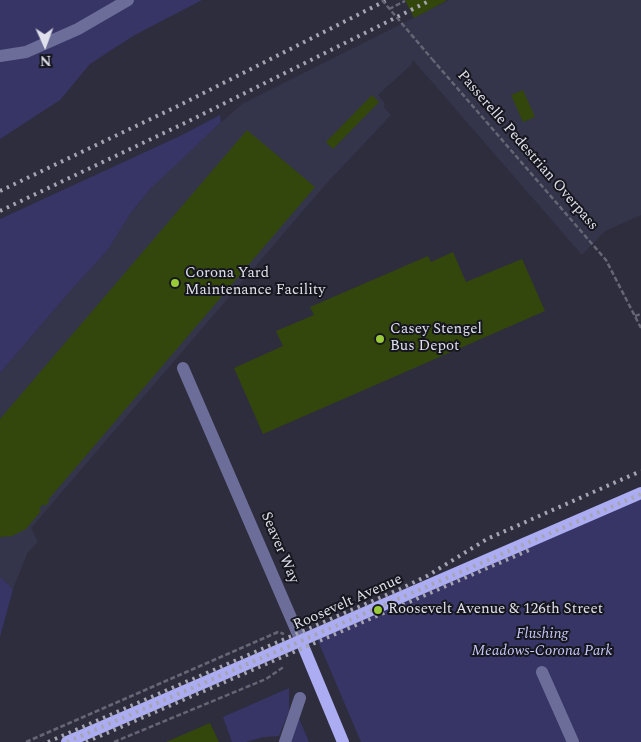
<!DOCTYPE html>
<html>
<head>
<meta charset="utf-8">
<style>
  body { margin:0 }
  #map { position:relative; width:641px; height:742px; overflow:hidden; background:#2d2d3e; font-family:Spectral,serif }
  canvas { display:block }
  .north { position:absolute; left:20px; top:20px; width:50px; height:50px; -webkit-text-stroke:4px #16161e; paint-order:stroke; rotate:178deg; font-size:14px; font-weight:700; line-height:20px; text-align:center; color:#dfe0eb }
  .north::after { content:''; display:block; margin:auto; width:18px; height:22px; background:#dfe0eb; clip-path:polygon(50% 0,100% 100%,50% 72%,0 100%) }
</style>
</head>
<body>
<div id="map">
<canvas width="641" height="742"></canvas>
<div class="north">N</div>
</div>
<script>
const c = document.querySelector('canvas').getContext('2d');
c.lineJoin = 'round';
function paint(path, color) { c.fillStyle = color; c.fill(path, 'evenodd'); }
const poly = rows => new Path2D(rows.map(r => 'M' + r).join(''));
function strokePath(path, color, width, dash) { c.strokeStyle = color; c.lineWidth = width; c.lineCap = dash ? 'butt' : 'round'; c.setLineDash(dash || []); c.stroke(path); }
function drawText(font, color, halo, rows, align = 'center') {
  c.font = font + ' Spectral,serif'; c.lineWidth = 4; c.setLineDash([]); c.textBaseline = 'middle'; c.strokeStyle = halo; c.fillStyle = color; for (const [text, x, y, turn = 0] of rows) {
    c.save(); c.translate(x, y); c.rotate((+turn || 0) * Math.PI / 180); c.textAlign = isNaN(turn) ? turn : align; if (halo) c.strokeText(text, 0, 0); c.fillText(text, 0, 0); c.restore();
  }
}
paint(poly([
  [449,0,641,0,641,215,605,231,582,255,413,60,411,65,378,95,385,103,384,107,391,115,326,184,31,528,38,542,28,552,13,589,0,577,0,373,71,290,107,251,130,214,150,189,181,158,242,104]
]), '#34344b');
paint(poly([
  [0,0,202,0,133,36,90,64,60,100,0,139],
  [220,115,221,122,150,189,130,214,107,251,71,290,0,373,0,219,180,136],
  [641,493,641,742,361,742,315,634],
  [0,577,13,589,0,637],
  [289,688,289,711,279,736,263,737,246,742,232,742,223,717],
  [298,716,309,742,290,742]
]), '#373566');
paint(poly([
  [405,0,446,0,446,1,414,18],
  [523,90,535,117,523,122,511,95],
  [372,95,379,102,333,149,326,142],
  [247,130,315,187,48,500,50,501,45,506,43,504,39,509,41,511,26,529,12,536,0,537,0,419],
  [453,252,466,282,522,259,545,311,263,434,234,368,283,346,276,331,314,315,310,307,428,256,431,262],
  [210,723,219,742,166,742]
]), '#33470c');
strokePath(poly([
  [389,9,405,1],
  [432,59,606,260,641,328],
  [635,316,641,314],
  [26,742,278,632,284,634],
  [114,742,266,679,285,666]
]), '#656574', 2.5, [5, 2.5]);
strokePath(poly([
  [0,56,26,52,78,29,128,0],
  [183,368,301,641],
  [542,672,573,742],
  [285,742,300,698]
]), '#6c6d98', 12);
strokePath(poly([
  [301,641,343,742],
  [67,742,641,493]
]), '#abacf2', 12);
strokePath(poly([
  [0,191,180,105,387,0],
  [0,211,189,121,431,0],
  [48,742,400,589,427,576,487,539,641,471],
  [67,742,641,494],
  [86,742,529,550]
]), '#a5a5b2', 4, [2.5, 5]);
strokePath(poly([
  [382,0,432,59]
]), '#656574', 2.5, [5, 2.5]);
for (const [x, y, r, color] of [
  [175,283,5,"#98cb37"],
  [380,339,5,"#98cb37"],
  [378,610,5,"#98cb37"]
]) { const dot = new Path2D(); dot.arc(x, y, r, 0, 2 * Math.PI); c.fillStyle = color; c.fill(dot); strokePath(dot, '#16161e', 2); }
drawText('15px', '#dfe0eb', '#16161e', [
  ["Passerelle Pedestrian Overpass",527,151,49],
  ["Seaver Way",279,548,67],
  ["Roosevelt Avenue",348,603,-24]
]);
drawText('15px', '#dfe0eb', '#16161e', [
  ["Corona Yard",185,274],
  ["Maintenance Facility",185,291],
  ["Casey Stengel",390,330],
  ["Bus Depot",390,347],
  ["Roosevelt Avenue & 126th Street",388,610]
], 'left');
drawText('italic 15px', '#c7c9fb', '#16161e', [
  ["Flushing",542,635],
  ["Meadows-Corona Park",542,652]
]);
</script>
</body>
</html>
